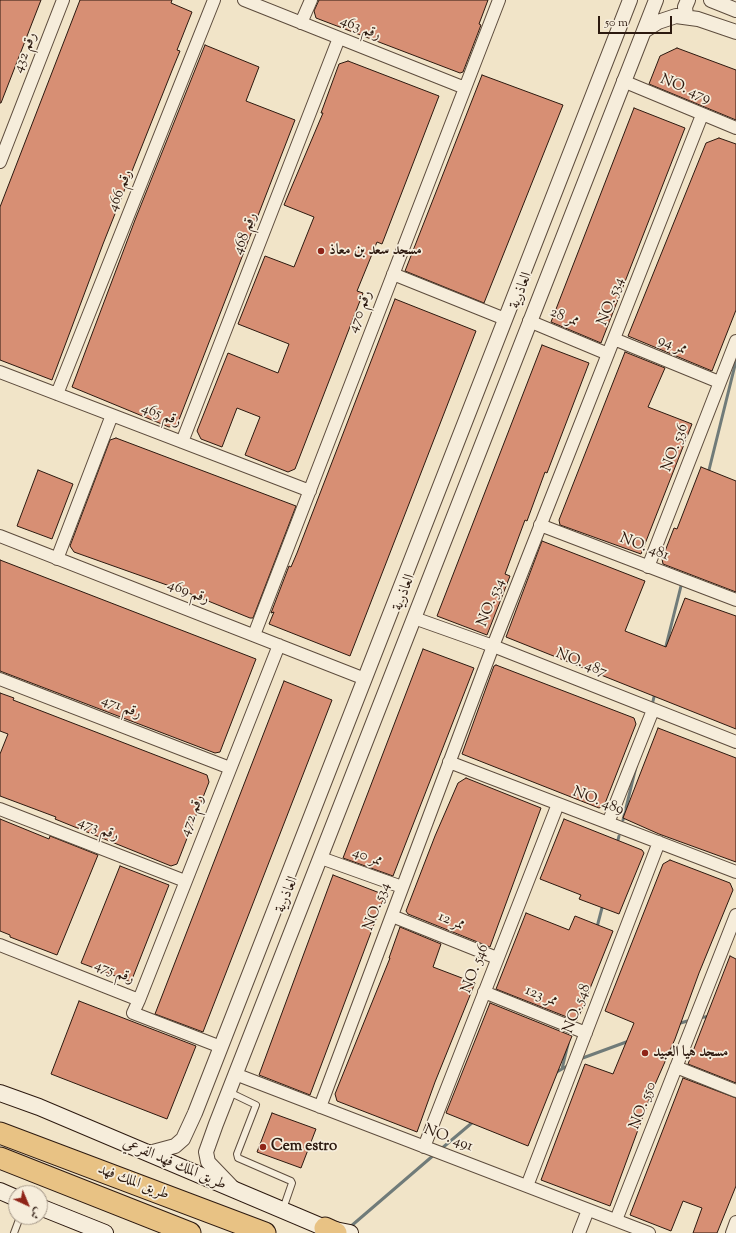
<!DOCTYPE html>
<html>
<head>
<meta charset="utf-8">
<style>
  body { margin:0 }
  #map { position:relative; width:736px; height:1233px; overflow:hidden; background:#f1e4c8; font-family:"Sorts Mill Goudy",Amiri,serif }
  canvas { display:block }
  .north { position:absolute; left:8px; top:1185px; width:40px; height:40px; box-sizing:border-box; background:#f6eddb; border:1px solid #a59889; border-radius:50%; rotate:136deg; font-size:11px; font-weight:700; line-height:16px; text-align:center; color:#2c190f }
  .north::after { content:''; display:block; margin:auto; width:14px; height:18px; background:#8f2418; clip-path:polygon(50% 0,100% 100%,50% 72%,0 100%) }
  .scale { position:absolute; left:598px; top:16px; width:74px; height:18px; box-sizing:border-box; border:2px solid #2c190f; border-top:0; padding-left:5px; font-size:12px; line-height:14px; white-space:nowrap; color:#2c190f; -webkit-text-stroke:3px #f6eddb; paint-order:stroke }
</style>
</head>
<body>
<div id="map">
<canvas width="736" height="1233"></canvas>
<div class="north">ش</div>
<div class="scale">50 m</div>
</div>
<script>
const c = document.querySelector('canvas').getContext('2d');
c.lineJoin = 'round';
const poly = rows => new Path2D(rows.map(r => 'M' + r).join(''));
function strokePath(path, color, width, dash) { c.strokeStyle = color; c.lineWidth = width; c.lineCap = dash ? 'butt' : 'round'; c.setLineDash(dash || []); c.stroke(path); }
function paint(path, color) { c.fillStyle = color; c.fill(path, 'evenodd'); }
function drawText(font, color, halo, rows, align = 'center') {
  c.font = font + ' "Sorts Mill Goudy",Amiri,serif'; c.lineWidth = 3.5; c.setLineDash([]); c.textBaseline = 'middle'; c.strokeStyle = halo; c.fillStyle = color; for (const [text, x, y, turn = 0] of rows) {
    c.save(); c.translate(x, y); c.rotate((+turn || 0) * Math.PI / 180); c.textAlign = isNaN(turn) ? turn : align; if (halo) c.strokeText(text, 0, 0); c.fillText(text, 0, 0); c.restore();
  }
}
strokePath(poly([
  [708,474,736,361],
  [665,650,682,582],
  [652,705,655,693],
  [623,820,636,767],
  [617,844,619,836],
  [597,927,603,904],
  [698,1018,711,1016],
  [677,1024,691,1020],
  [580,1059,629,1041],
  [562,1069,568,1044],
  [555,1073,569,1065],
  [441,1149,473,1122],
  [350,1227,435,1154]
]), '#707b79', 3);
const building = poly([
  [0,0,41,0,1,103,0,103,0,0],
  [80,0,172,0,171,3,192,12,177,50,180,51,173,68,103,244,52,380,0,360,0,207,80,0],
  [319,0,488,0,479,24,481,25,463,72,460,73,316,18,314,11,319,0],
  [205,45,259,67,246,101,295,120,177,425,169,427,72,387,135,220,205,45],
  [677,48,736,70,736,120,649,84,660,56,677,48],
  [348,61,439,96,382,244,377,242,357,291,363,293,295,469,288,472,245,455,260,417,237,408,222,447,201,439,197,431,228,353,278,373,289,344,238,324,265,256,294,267,314,217,284,205,323,113,321,113,339,64,348,61],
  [482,75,563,105,484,303,405,271,482,75],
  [634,108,685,128,601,343,551,322,634,108],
  [719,138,736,144,736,310,712,371,628,336,706,143,719,138],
  [395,299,476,331,350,656,269,624,274,612,271,613,289,566,291,567,297,553,395,299],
  [542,345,589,363,547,473,545,472,527,521,525,520,505,574,510,576,487,635,437,616,542,345],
  [625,352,665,368,648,407,692,424,641,554,563,526,560,525,559,520,625,352],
  [116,438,296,506,253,618,250,618,181,590,74,552,70,546,110,440,116,438],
  [701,467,736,481,736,592,663,564,662,559,674,528,677,529,701,467],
  [38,470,73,484,52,539,17,526,38,470],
  [542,541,645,581,625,631,666,647,685,598,736,616,736,729,506,637,542,541],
  [0,560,256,659,220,752,215,753,0,671,0,560],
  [423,649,474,668,393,876,343,858,423,649],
  [496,665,634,718,636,724,604,806,599,808,462,754,494,666,496,665],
  [284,681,332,700,203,1032,155,1014,284,681],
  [0,693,14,698,13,700,207,775,209,782,177,864,171,866,55,819,56,817,0,796,0,754,8,734,0,731,0,693],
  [658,728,736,758,736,862,659,834,623,818,658,728],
  [466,778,541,808,490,947,408,914,406,911,435,836,458,783,466,778],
  [0,819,49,839,50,836,98,855,57,955,10,937,10,935,0,931,0,819],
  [564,819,642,850,644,853,619,914,579,899,581,895,540,879,564,819],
  [670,860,730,883,733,890,699,973,675,1039,653,1089,610,1206,541,1180,585,1064,613,1074,634,1023,605,1011,663,864,670,860],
  [120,866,169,885,131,982,81,963,120,866],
  [333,875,385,895,310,1095,259,1075,333,875],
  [526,913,569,930,575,916,613,931,577,1021,496,989,526,913],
  [400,927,441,944,433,967,475,983,435,1082,417,1132,337,1101,335,1094,390,958,389,958,400,927],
  [730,956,736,959,736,1083,688,1064,730,956],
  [79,1001,196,1046,167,1119,51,1074,79,1001],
  [490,1003,572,1036,528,1146,446,1113,490,1003],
  [683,1078,736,1098,736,1186,717,1233,693,1233,702,1208,683,1201,671,1231,630,1215,683,1078],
  [272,1113,316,1129,301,1168,257,1152,272,1113]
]);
paint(building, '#d78f74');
strokePath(building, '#2c190f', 1);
const service = poly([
  [229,1092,256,1105,237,1154,238,1158,291,1181,292,1183,283,1209],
  [14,1233,20,1217]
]);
const minor = poly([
  [244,0,465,88],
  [301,23,311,0],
  [623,81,736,128],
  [0,162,63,0],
  [393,274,505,319],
  [529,321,608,354],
  [614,339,719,382],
  [0,372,310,491],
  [57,394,214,0],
  [182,442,339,38],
  [540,525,736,600],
  [0,536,365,679],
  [57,559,112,415],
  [648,567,736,341],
  [414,618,493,646,736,742],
  [254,635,499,0],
  [0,679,230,768],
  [449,762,736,872],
  [0,809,185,881],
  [608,823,653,710],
  [321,858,402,887],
  [392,916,497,958],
  [0,945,139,1000,133,1013,221,1047],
  [484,992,586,1033],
  [139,1000,279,645],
  [676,1067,736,1091],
  [235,1074,649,1233],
  [320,1107,493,646,702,115],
  [424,1147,558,804],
  [527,1186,659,842],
  [616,1220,736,915],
  [579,1233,588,1210],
  [732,1233,736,1222]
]);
const tertiary = poly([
  [711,0,736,10],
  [686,16,685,7,688,0],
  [644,31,658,22,676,16,698,19,736,32],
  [149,1153,175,1146,183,1139,195,1113,630,0],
  [233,1188,208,1162,206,1152,216,1124,656,0]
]);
const secondary = poly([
  [0,1093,39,1107,325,1228,350,1233],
  [0,1191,16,1198],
  [40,1207,105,1233]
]);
const motorway = poly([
  [0,1133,265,1233],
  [0,1158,190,1233],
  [325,1228,336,1233]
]);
strokePath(service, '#5d4c3d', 8);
strokePath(minor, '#5d4c3d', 14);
strokePath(tertiary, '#5d4c3d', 16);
strokePath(secondary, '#2c190f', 18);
strokePath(motorway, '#2c190f', 23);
strokePath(service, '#f6eddb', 6);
strokePath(minor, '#f6eddb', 12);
strokePath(tertiary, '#f6eddb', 14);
strokePath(secondary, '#f6eddb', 16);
strokePath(motorway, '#e8c284', 21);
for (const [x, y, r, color] of [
  [321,251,4,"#8f2418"],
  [645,1053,4,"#8f2418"],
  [263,1147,4,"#8f2418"]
]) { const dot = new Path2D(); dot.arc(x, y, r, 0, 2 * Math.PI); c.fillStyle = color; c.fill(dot); strokePath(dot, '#f6eddb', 1.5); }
drawText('15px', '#2c190f', '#f6eddb', [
  ["رقم 463",360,29,22],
  ["رقم 432",26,53,-69],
  ["NO. 479",685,90,23],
  ["رقم 466",121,191,-68],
  ["رقم 468",246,234,-69],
  ["العاذرية",522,291,-69],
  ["NO. 534",612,302,-69],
  ["رقم 470",361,312,-69],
  ["ممر 28",564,318,22],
  ["ممر 94",672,346,22],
  ["رقم 465",161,416,21],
  ["NO. 536",676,448,-69],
  ["NO. 481",644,548,21],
  ["رقم 469",188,593,21],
  ["العاذرية",405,593,-69],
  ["NO. 534",492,603,-68],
  ["NO. 487",581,664,22],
  ["رقم 471",121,708,21],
  ["NO. 489",598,802,21],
  ["رقم 472",193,816,-69],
  ["رقم 473",98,830,21],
  ["ممر 40",367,858,20],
  ["العاذرية",288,895,-68],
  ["NO. 534",378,907,-69],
  ["ممر 12",451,922,22],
  ["NO. 546",476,969,-69],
  ["رقم 475",114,973,21],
  ["ممر 123",541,997,22],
  ["NO. 548",578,1009,-69],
  ["NO. 550",644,1106,-69],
  ["NO. 491",448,1139,21],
  ["طريق الملك فهد الفرعي",174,1165,23],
  ["طريق الملك فهد",133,1183,21]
]);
drawText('bold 15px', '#2c190f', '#f6eddb', [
  ["مسجد سعد بن معاذ",329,251],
  ["مسجد هيا العبيد",653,1053],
  ["Cem estro",271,1147]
], 'left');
</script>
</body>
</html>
